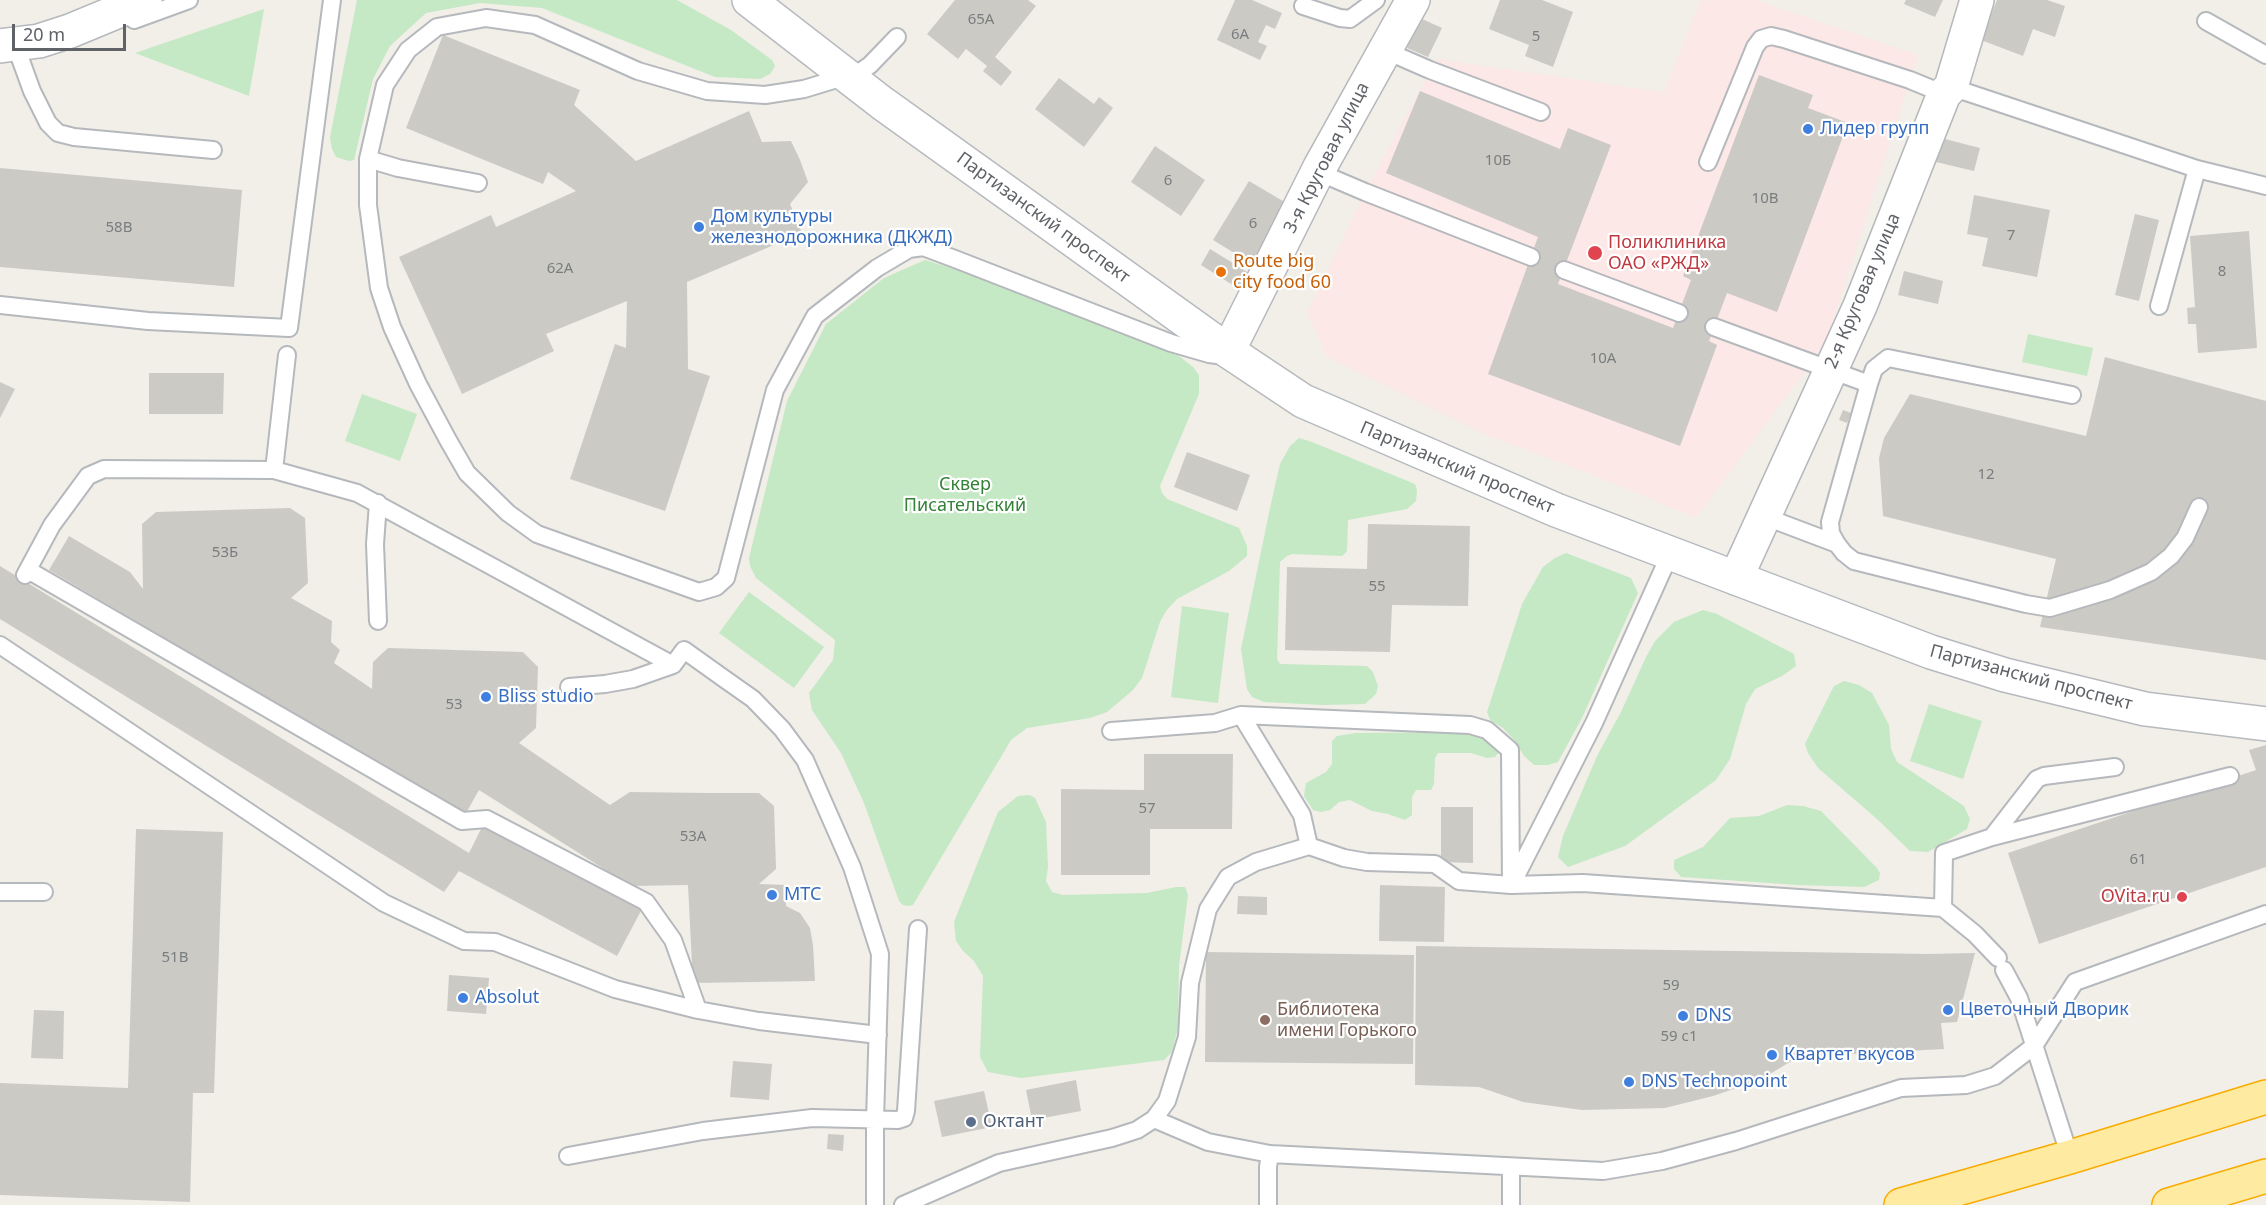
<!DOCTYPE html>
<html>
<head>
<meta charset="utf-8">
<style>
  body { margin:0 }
  #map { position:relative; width:2266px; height:1205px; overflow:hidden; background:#f1efe8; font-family:"Noto Sans",sans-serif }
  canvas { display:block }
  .scale { position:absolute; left:12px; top:24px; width:114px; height:27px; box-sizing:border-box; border:3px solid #5f6368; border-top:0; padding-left:8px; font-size:18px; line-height:21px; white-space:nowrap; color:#5f6368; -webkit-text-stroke:4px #fff; paint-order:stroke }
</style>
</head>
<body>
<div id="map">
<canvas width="2266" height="1205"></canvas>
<div class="scale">20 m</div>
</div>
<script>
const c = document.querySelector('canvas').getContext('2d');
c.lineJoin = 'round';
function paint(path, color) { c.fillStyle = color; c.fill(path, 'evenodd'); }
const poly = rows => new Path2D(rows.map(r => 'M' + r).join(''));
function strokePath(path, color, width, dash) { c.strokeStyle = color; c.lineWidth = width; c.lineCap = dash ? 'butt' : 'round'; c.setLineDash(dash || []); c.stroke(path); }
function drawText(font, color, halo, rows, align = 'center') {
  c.font = font + ' "Noto Sans",sans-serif'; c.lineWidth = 4.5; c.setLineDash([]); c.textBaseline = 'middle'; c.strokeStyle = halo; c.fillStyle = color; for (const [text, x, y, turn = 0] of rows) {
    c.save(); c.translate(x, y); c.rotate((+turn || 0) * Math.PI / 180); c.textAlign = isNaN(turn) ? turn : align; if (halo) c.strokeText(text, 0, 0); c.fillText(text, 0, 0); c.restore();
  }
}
paint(poly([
  [1701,0,1755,0,1918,55,1829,334,1812,362,1696,518,1590,474,1486,435,1327,357,1307,313,1365,192,1437,59,1664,92]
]), '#fce8e6');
paint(poly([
  [357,0,677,0,731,30,772,60,775,66,770,74,760,79,715,77,542,8,480,3,426,13,390,46,373,79,354,160,349,161,336,157,332,149,330,137],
  [264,9,249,96,135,53],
  [925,260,958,270,1179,356,1193,367,1199,375,1199,394,1160,486,1162,493,1167,499,1239,528,1247,546,1247,556,1229,571,1177,599,1166,611,1160,622,1142,678,1133,690,1107,712,1090,718,1027,728,1011,740,913,905,908,906,903,905,899,901,864,803,841,753,812,710,809,693,833,660,835,640,756,578,750,566,749,558,787,401,826,324,884,278],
  [2028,334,2093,348,2087,376,2022,362],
  [362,394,417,414,400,461,345,441],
  [1299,438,1312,442,1415,484,1417,490,1416,501,1407,509,1348,520,1347,551,1342,556,1292,554,1287,556,1280,562,1277,659,1280,664,1367,666,1373,672,1378,686,1376,694,1365,704,1323,705,1264,702,1252,697,1247,689,1241,649,1270,508,1280,464,1290,446],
  [1566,553,1631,578,1638,593,1582,718,1558,762,1548,765,1534,765,1524,756,1514,740,1503,728,1490,720,1487,712,1522,604,1543,567,1555,558],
  [749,592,824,647,794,688,719,633],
  [1182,606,1229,613,1218,703,1171,697],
  [1703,610,1717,614,1794,654,1796,666,1782,676,1755,689,1746,704,1730,759,1716,780,1625,846,1568,867,1558,857,1563,836,1597,756,1621,712,1646,657,1655,641,1674,622],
  [1844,681,1859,685,1872,693,1889,725,1891,749,1897,762,1964,806,1970,819,1967,829,1928,852,1910,851,1877,819,1818,768,1808,753,1805,744,1834,686],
  [1929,704,1982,721,1963,779,1910,761],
  [1469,732,1483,737,1498,750,1498,753,1495,757,1487,758,1471,753,1438,753,1435,758,1434,784,1431,790,1416,790,1412,797,1412,815,1405,820,1388,814,1372,811,1350,800,1339,802,1330,810,1321,812,1313,810,1304,796,1306,783,1326,772,1332,764,1332,741,1337,736,1356,733],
  [1029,795,1035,798,1046,822,1048,867,1046,881,1052,892,1063,895,1147,893,1176,887,1185,887,1188,895,1179,966,1178,1028,1172,1052,1164,1060,1021,1078,988,1072,980,1057,983,976,974,961,963,951,956,941,954,922,998,812,1018,796],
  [1787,805,1803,806,1821,811,1876,867,1880,873,1879,880,1864,887,1798,885,1681,877,1674,869,1674,860,1703,847,1730,818,1759,816]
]), '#c5e8c5');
paint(poly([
  [955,0,1028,0,1036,6,995,57,1012,72,1001,86,983,71,987,66,966,49,958,59,927,34],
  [1235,0,1252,0,1282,13,1275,29,1266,25,1258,42,1267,46,1260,60,1217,40],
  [1500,0,1542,0,1573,12,1553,67,1525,56,1529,45,1489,29],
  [1906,0,1943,0,1935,17,1904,4],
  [1997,0,2047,0,2065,6,2055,37,2033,29,2023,56,1981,40],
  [1420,18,1442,28,1428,57,1407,48],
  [443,35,580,90,574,105,636,161,749,111,762,142,791,141,800,160,808,182,790,204,802,233,687,282,688,369,710,376,665,511,570,479,615,344,626,348,627,301,546,334,554,351,462,394,399,257,491,215,496,227,576,191,548,172,543,184,406,128],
  [1759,75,1813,95,1808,108,1848,123,1777,312,1727,293,1709,341,1717,345,1680,446,1488,374,1538,237,1386,173,1420,91,1560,149,1568,128,1611,145,1558,284,1673,328,1691,280,1683,276],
  [1059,78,1094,104,1099,97,1113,108,1084,147,1035,109],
  [1941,138,1980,148,1974,171,1936,162],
  [1155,146,1205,180,1181,216,1131,182],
  [0,168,242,190,234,287,0,267],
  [1249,181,1293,207,1257,267,1213,240],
  [1974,195,2050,210,2037,277,1982,266,1988,238,1967,234],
  [2135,214,2159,220,2139,301,2115,295],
  [2249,231,2257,348,2198,353,2196,324,2188,324,2187,308,2195,307,2190,236],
  [1210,249,1249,273,1239,289,1201,265],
  [1904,271,1943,281,1938,304,1898,295],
  [2105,357,2266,401,2266,660,2040,627,2056,559,1883,516,1879,458,1884,438,1910,394,2086,436],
  [149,373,224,373,223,414,149,414],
  [0,382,15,389,0,418],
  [1843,410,1851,413,1847,423,1839,420],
  [1187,452,1250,475,1237,511,1174,487],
  [290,508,305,518,308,583,291,598,332,621,331,642,340,650,334,663,372,689,373,662,388,648,523,652,538,667,536,728,519,743,610,805,630,792,707,793,759,793,774,806,776,869,759,884,786,885,786,906,800,913,810,928,813,945,815,981,693,983,688,885,631,886,479,790,465,815,49,570,69,536,130,572,143,589,142,524,156,512],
  [1368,524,1470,526,1468,606,1392,605,1390,652,1285,650,1287,567,1367,569],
  [0,566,469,853,483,825,642,909,617,956,459,871,444,892,0,619],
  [2266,745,2266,867,2039,944,2008,853,2256,770,2249,750],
  [1144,754,1233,754,1232,829,1150,829,1150,875,1061,875,1061,789,1144,790],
  [1441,807,1473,807,1473,863,1441,862],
  [136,829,223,832,214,1093,193,1093,190,1202,0,1195,0,1083,128,1088],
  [1380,885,1445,887,1444,942,1379,941],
  [1238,896,1267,897,1267,915,1237,914],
  [1416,946,1927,954,1975,953,1957,1022,1941,1023,1944,1049,1798,1057,1760,1080,1713,1096,1665,1108,1582,1110,1523,1102,1479,1087,1415,1085],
  [1206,952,1414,955,1413,1064,1205,1062],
  [449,975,489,978,486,1014,447,1011],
  [34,1010,64,1011,63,1059,31,1058],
  [733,1061,772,1064,769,1100,730,1097],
  [1076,1080,1081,1111,1032,1120,1026,1090],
  [984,1091,992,1127,942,1137,934,1101],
  [828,1134,844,1135,843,1151,827,1149]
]), '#cccac5');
const service = poly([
  [1303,6,1340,18,1350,19,1376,0],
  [134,20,189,0],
  [2206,21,2266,55],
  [897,37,870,65,860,72,804,89,765,95,707,91,638,71,535,25,486,18,437,27,408,50,385,85,368,159,368,205,379,288,392,327,418,384,448,440,467,473,508,513,537,534,699,592,716,587,726,578,775,390,815,316,877,268,909,249,923,247,955,259,1171,343,1209,354,1217,355,1222,354],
  [1384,50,1430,70,1541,112],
  [20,58,32,91,48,123,58,133,74,137,213,150],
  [1951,87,2197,169,2266,186],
  [368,159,398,168,478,183],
  [1708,162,1755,47,1761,39,1771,36,1784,39,1910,80,1944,94],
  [1318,172,1365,192,1531,257],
  [1564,270,1679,313],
  [0,305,148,321,289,328,332,0],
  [2159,306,2197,169],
  [1714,327,1869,384,1830,522,1831,533,1837,544,1844,553,1854,561,2026,604,2050,608,2110,590,2151,572,2171,556,2185,538,2199,507],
  [1869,384,1874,369,1888,358,2072,395],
  [274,470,287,355],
  [1763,516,1837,544],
  [28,570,462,821,487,819,646,902,673,940,698,1010],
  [25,575,52,525,88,476,104,469,274,470,357,493,673,665,684,650,726,680,753,699,782,729,805,760,852,867,880,954,875,1120,875,1205],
  [378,621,375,544,378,503],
  [0,645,384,903,464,941,495,942,615,989,698,1010,759,1021,878,1035],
  [569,687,605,684,633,679,673,665],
  [1241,715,1470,725,1487,730,1510,750,1511,885],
  [1111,731,1215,723,1241,715,1302,815,1309,846],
  [1992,837,2037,779,2044,776,2115,767],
  [1513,882,1594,723,1670,554],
  [0,892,44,892],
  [1943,908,1944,853,1992,837,2230,776],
  [2004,970,2019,998,2070,1157],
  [1154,1119,1208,1142,1270,1154,1603,1171,1662,1161,1736,1141,1901,1088,1966,1085,1995,1076,2034,1046,2075,982,2266,914],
  [568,1156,703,1131,812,1118,898,1120,904,1118,906,1111,918,929],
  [1511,1167,1511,1205],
  [903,1205,999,1163,1112,1138,1137,1130,1154,1119,1167,1101,1187,1037,1190,983,1208,909,1228,877,1256,862,1309,846,1344,858,1367,862,1435,864,1459,881,1511,885,1583,883,1943,908,1975,934,1998,958],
  [1268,1205,1268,1167,1270,1154]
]);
const minor = poly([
  [0,46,39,41,70,31,145,0],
  [1228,351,1320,167,1413,0],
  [1736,578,1860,306,1944,94,1951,87,1977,0]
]);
const secondary = poly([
  [749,0,882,103,1228,351,1303,401,1556,510,1931,652,2005,675,2145,709,2266,724]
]);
const trunk = poly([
  [1901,1205,2070,1157,2266,1097],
  [2169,1205,2266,1176]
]);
strokePath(service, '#b5b8bc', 20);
strokePath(minor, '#b5b8bc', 36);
strokePath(secondary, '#b6babf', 36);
strokePath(trunk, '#f9ab00', 36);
strokePath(service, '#fff', 16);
strokePath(minor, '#fff', 33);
strokePath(secondary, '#fff', 33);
strokePath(trunk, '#feeaa1', 33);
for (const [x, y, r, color] of [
  [1808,129,6,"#3f7fe0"],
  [699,227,6,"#3f7fe0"],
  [1595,253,8,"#e0444e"],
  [1221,272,6,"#e8710a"],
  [486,697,6,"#3f7fe0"],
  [772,895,6,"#3f7fe0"],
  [2182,897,6,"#e0444e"],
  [463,998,6,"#3f7fe0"],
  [1948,1010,6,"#3f7fe0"],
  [1683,1016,6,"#3f7fe0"],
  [1265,1020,6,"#8d6e63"],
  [1772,1055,6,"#3f7fe0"],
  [1629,1082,6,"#3f7fe0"],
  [971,1122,6,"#5c6f8a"]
]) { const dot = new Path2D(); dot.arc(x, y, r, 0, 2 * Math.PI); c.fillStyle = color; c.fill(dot); strokePath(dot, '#fff', 2); }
drawText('15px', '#7a7d7f', null, [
  ["65А",981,20],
  ["6А",1240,35],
  ["5",1536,37],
  ["10Б",1498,161],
  ["6",1168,181],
  ["10В",1765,199],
  ["6",1253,224],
  ["58В",119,228],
  ["7",2011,236],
  ["62А",560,269],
  ["8",2222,272],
  ["10А",1603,359],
  ["12",1986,475],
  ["53Б",225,553],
  ["55",1377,587],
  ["53",454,705],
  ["57",1147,809],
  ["53А",693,837],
  ["61",2138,860],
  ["51В",175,958],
  ["59",1671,986],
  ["59 с1",1679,1037]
]);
drawText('18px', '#366cbe', '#fff', [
  ["Лидер групп",1820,129],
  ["Дом культуры",711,217],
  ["железнодорожника (ДКЖД)",711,238],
  ["Bliss studio",498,697],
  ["МТС",784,895],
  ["Absolut",475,998],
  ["Цветочный Дворик",1960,1010],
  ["DNS",1695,1016],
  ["Квартет вкусов",1784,1055],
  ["DNS Technopoint",1641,1082]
], 'left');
drawText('18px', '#5f6368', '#fff', [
  ["3-я Круговая улица",1327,158,-63],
  ["Партизанский проспект",1043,218,36],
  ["2-я Круговая улица",1863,291,-67],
  ["Партизанский проспект",1457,468,23],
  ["Партизанский проспект",2031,678,15]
]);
drawText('18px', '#be3a42', '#fff', [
  ["Поликлиника",1608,243],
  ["ОАО «РЖД»",1608,264],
  ["OVita.ru",2170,897,"right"]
], 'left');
drawText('18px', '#c56008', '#fff', [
  ["Route big",1233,262],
  ["city food 60",1233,283]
], 'left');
drawText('18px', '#348238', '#fff', [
  ["Cквер",965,485],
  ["Писательский",965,506]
]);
drawText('18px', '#785e54', '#fff', [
  ["Библиотека",1277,1010],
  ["имени Горького",1277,1031]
], 'left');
drawText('18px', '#4e5e75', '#fff', [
  ["Октант",983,1122]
], 'left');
</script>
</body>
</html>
